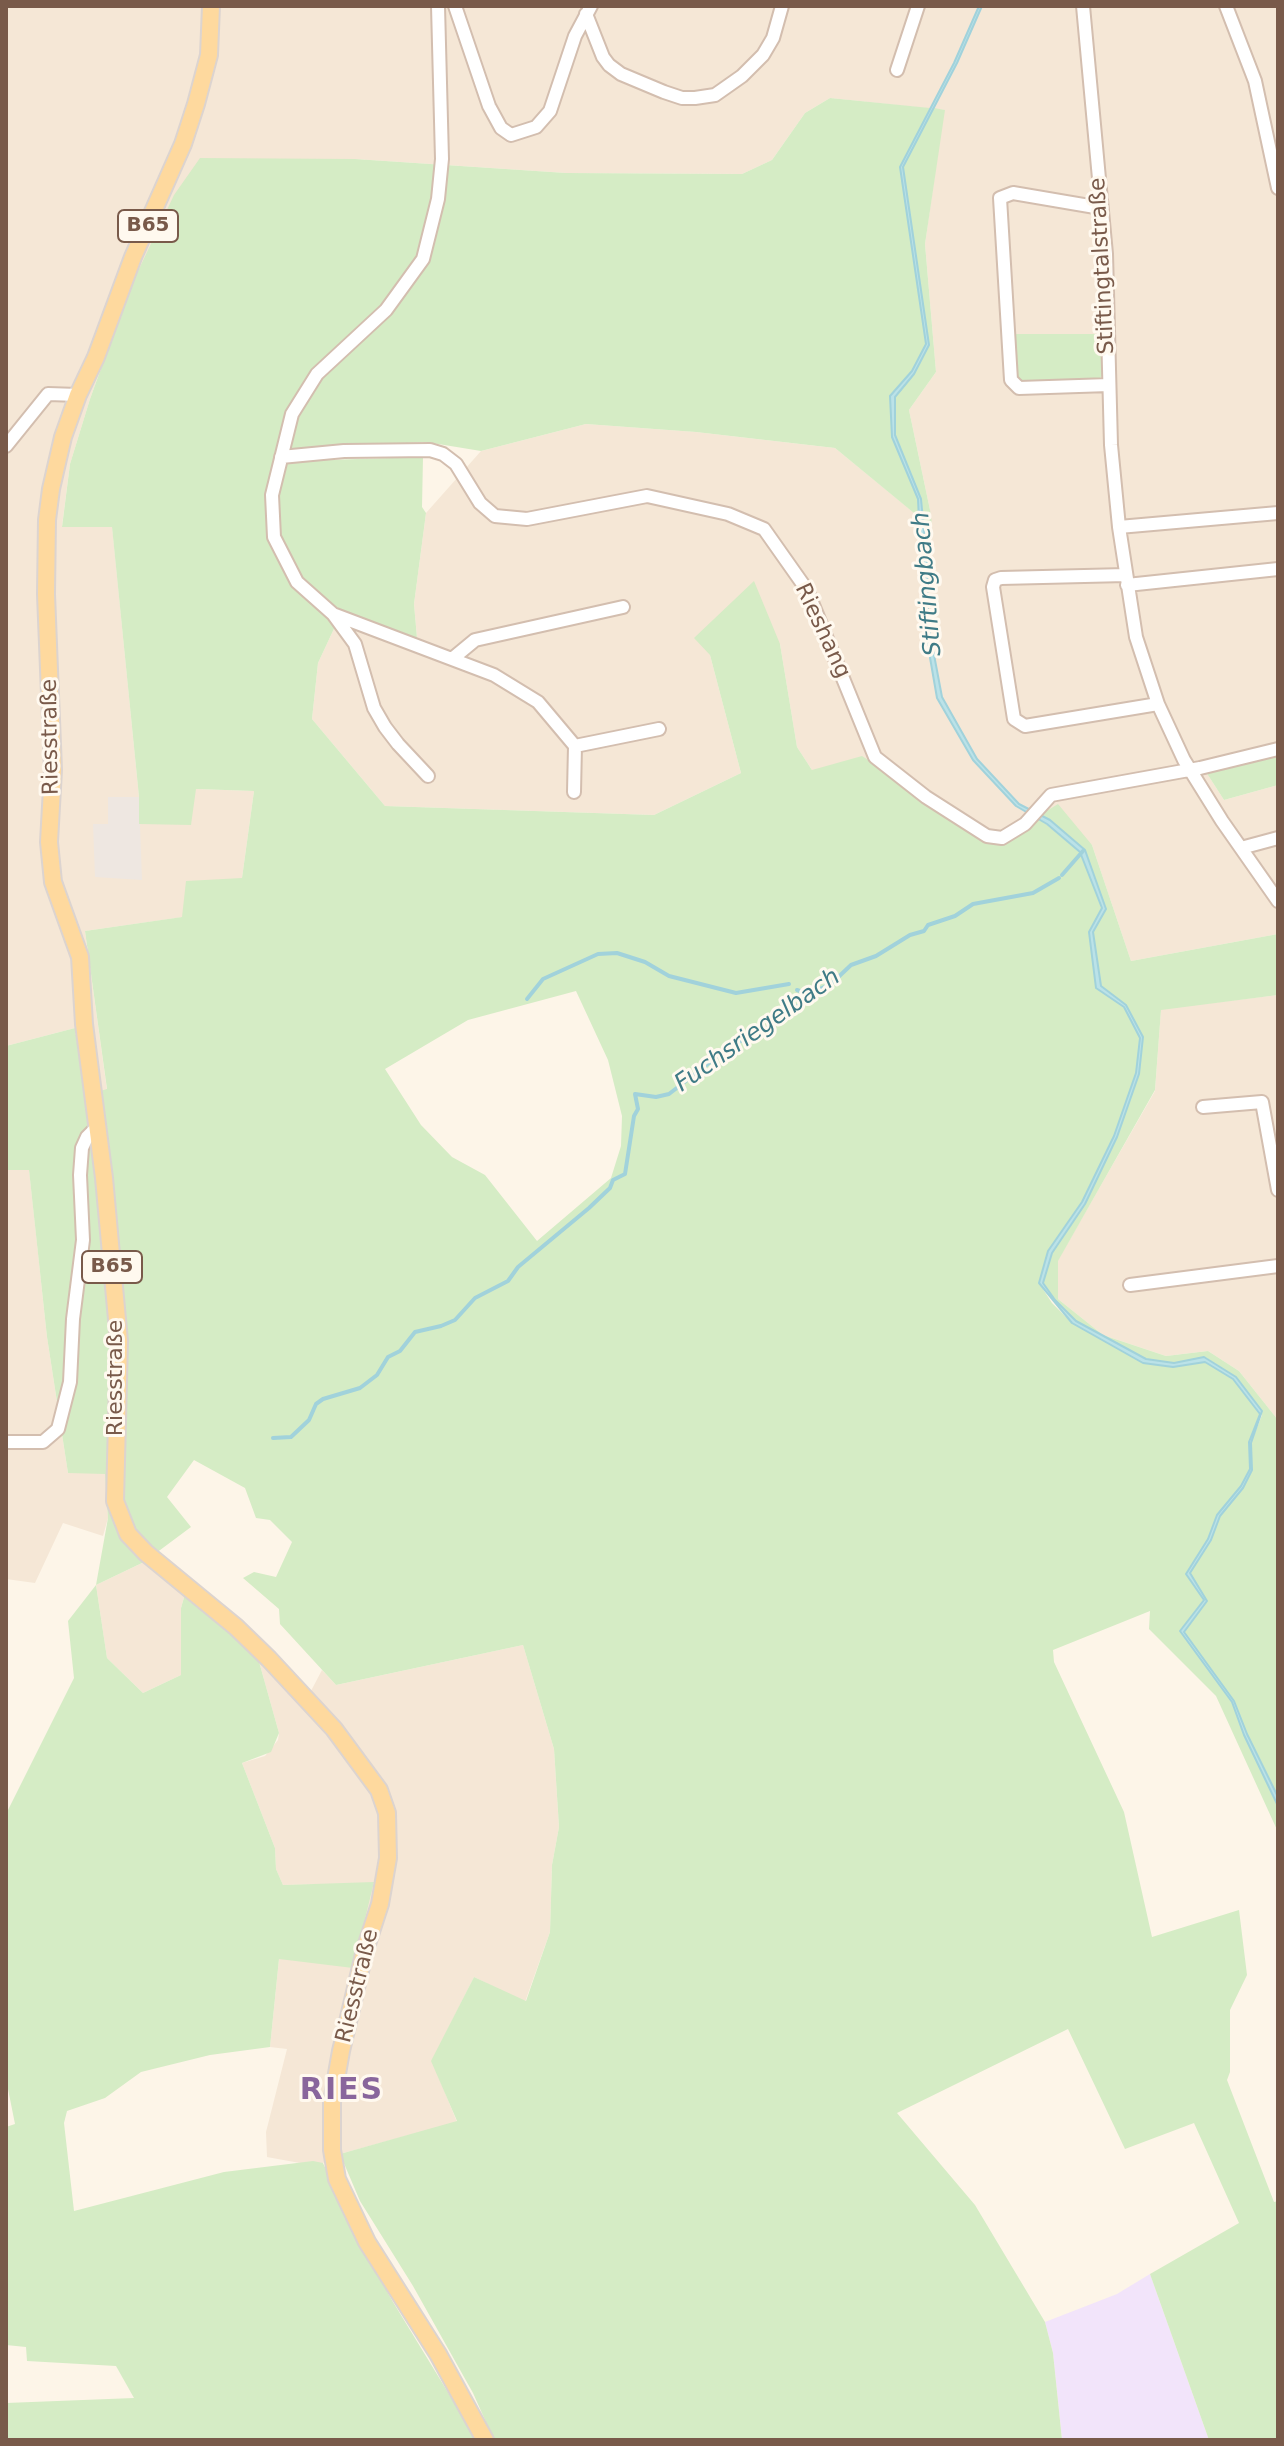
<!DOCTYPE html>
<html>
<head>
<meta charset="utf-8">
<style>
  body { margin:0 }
  #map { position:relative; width:1284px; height:2446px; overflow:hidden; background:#fdf5e8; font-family:"DejaVu Sans",sans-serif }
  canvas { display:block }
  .frame { position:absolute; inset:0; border:8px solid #795a4a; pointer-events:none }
</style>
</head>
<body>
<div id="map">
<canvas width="1284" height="2446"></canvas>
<div class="frame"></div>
</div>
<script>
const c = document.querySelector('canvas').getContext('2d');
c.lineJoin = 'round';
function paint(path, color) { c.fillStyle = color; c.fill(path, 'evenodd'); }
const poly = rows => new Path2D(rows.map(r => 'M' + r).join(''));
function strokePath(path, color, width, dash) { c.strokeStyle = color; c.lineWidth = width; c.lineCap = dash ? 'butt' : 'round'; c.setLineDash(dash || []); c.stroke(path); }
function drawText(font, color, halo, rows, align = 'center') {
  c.font = font + ' "DejaVu Sans",sans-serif'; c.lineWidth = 6; c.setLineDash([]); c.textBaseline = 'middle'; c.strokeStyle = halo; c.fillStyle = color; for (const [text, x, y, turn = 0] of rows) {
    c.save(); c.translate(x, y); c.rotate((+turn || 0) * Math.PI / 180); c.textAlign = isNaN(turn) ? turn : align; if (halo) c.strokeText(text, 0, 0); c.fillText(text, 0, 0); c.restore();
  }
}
paint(poly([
  [6,6,1278,6,1278,755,1206,772,1224,800,1278,785,1278,934,1131,961,1092,845,1025,824,1002,838,812,770,797,747,780,644,710,655,741,773,654,815,385,806,312,719,318,663,339,618,417,637,414,604,426,513,481,451,586,424,696,432,835,448,929,525,930,510,909,410,936,372,925,244,944,110,830,98,805,113,772,160,742,174,566,173,355,159,294,159,130,288,90,399,70,464,62,526,112,526,139,797,139,824,196,789,254,791,242,878,183,917,85,931,107,1090,84,1096,75,1028,6,1046],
  [1278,995,1278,1420,1239,1371,1208,1351,1166,1356,1103,1335,1058,1299,1058,1260,1155,1091,1161,1009],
  [29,1169,47,1337,68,1473,106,1473,108,1518,103,1536,63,1523,35,1583,6,1579,6,1170],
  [144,1562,185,1594,181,1608,181,1675,143,1693,107,1658,96,1585],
  [523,1645,554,1749,559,1827,552,1865,550,1932,525,2002,474,1977,432,2061,457,2122,340,2154,323,2163,300,2163,267,2157,266,2132,287,2049,270,2047,279,1959,374,1883,283,1885,276,1869,275,1848,242,1763,265,1756,278,1740,279,1733,258,1658,303,1706,322,1670,336,1685]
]), '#f5e7d6');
paint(poly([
  [108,797,139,797,142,880,95,877,93,824,108,824]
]), '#eee7e1');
paint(poly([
  [1150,2274,1209,2440,1062,2440,1053,2353,1045,2322,1117,2294]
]), '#f2e4fa');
paint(poly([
  [830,98,930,108,900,167,926,345,912,371,890,396,892,437,918,499,920,518,835,448,696,432,586,424,481,451,426,442,289,449,292,461,423,457,422,507,426,513,414,604,417,638,381,626,339,618,318,663,312,719,385,806,654,815,741,773,710,655,694,638,754,581,780,644,797,747,812,770,862,756,986,836,1002,838,1037,817,1080,852,1102,908,1089,932,1096,988,1124,1007,1140,1038,1136,1073,1114,1136,1082,1202,1048,1251,1039,1283,1052,1303,1072,1323,1143,1363,1173,1367,1205,1361,1233,1379,1260,1414,1249,1442,1250,1469,1241,1486,1217,1515,1208,1539,1186,1574,1204,1600,1180,1631,1232,1702,1244,1735,1278,1806,1278,1832,1216,1696,1149,1629,1150,1611,1053,1650,1054,1662,1124,1812,1152,1937,1239,1910,1247,1975,1230,2010,1230,2072,1227,2080,1274,2202,1278,2201,1278,2440,1209,2440,1150,2274,1239,2223,1194,2123,1125,2149,1068,2029,897,2113,975,2205,1045,2322,1053,2353,1062,2440,494,2440,473,2393,413,2286,360,2201,340,2154,457,2121,431,2061,474,1977,526,2001,550,1932,552,1865,559,1827,554,1749,523,1645,336,1685,280,1624,279,1609,243,1578,254,1572,276,1577,292,1542,270,1520,256,1518,245,1488,194,1460,167,1497,191,1527,144,1562,96,1585,107,1658,143,1693,181,1675,181,1608,185,1594,244,1644,258,1658,279,1733,271,1752,242,1763,275,1848,276,1869,283,1885,374,1882,353,1968,279,1959,270,2047,210,2055,141,2072,105,2098,67,2111,64,2123,74,2211,224,2172,313,2161,323,2163,353,2230,393,2302,477,2440,6,2440,6,2403,134,2398,116,2366,27,2361,26,2347,6,2345,6,2127,15,2124,6,2079,6,1814,74,1678,68,1621,96,1585,108,1518,105,1474,68,1473,47,1337,29,1170,6,1170,6,1046,75,1028,84,1096,107,1089,85,931,182,917,186,881,242,878,254,791,196,789,191,825,139,824,139,797,112,527,62,527,70,464,90,399,130,288,174,195,200,158,355,159,566,173,742,174,772,160,805,113],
  [576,991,608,1060,622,1116,621,1146,611,1178,537,1241,485,1175,452,1157,421,1125,385,1069,468,1020],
  [934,108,945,110,925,244,936,372,909,410,930,510,932,524,929,525,924,521,921,499,895,435,895,397,914,374,929,345,903,167],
  [1013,334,1099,334,1102,338,1103,374,1098,381,1024,385,1015,373],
  [1278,755,1278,785,1224,800,1206,772],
  [1058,804,1092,845,1131,961,1278,934,1278,995,1161,1010,1155,1090,1058,1261,1058,1299,1103,1335,1166,1356,1208,1351,1239,1371,1278,1420,1278,1797,1247,1734,1234,1701,1184,1632,1207,1601,1190,1573,1211,1540,1220,1516,1243,1488,1252,1470,1251,1443,1262,1415,1236,1377,1205,1357,1174,1363,1146,1359,1076,1321,1055,1300,1043,1283,1052,1253,1085,1204,1117,1137,1139,1074,1143,1037,1126,1005,1101,986,1093,932,1106,908,1085,850,1040,815]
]), '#d5ecc5');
const water = poly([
  [979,6,982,6,957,63,903,167,929,345,914,374,895,397,895,435,921,499,927,562,928,623,942,697,977,759,1019,804,1050,820,1085,850,1106,909,1093,932,1101,986,1126,1005,1143,1037,1139,1074,1117,1137,1085,1204,1052,1253,1043,1283,1055,1300,1076,1321,1146,1359,1174,1363,1204,1357,1236,1377,1262,1411,1251,1443,1252,1470,1243,1488,1220,1516,1211,1540,1190,1573,1207,1601,1184,1632,1234,1701,1247,1734,1278,1797,1278,1806,1244,1735,1232,1702,1180,1631,1204,1600,1186,1574,1208,1539,1217,1515,1241,1486,1250,1469,1249,1442,1260,1414,1233,1379,1205,1362,1173,1367,1143,1363,1072,1323,1039,1283,1048,1251,1082,1202,1114,1136,1136,1073,1140,1038,1124,1007,1096,988,1089,932,1102,908,1080,852,1047,824,1016,806,973,760,937,698,924,623,918,499,892,437,890,396,912,371,926,344,900,167,954,63,979,6]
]);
paint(water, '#bbe2e8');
strokePath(water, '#a1d2db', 2);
strokePath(poly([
  [1062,875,1083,851],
  [797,990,808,994],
  [527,999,543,979,598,954,617,953,645,962,669,976,736,993,789,984],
  [273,1438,291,1437,309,1420,316,1404,323,1399,360,1388,377,1375,388,1357,400,1351,415,1332,441,1326,455,1320,475,1298,508,1281,518,1267,589,1208,610,1188,613,1180,625,1174,634,1116,638,1109,635,1094,656,1097,669,1094,731,1046,767,1028,804,1001,808,994,831,984,851,965,876,956,910,935,924,931,928,925,955,916,973,904,1033,893,1059,878]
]), '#a1d2db', 4);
const minor = poly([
  [438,6,442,159,438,199,423,259,386,310,317,374,292,414,272,495,274,537,297,582,333,614,494,675,538,702,575,746,574,792],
  [455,6,489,106,501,128,511,135,536,127,550,111,575,36,591,6],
  [1083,6,1106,254,1111,445,1119,527,1136,637,1158,704,1184,760,1222,821,1278,901],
  [1226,6,1255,81,1278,188],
  [586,14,603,57,609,65,621,74,664,92,682,98,695,98,715,95,742,76,763,55,773,38,782,6],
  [897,70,918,6],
  [1101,208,1013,193,1000,198,1011,380,1019,388,1109,385],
  [6,446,48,394,78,395],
  [281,457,344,451,430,450,443,454,456,464,480,503,495,516,527,519,647,496,728,514,764,529,807,590,875,757,926,797,987,836,1002,838,1025,824,1051,795,1200,768,1278,749],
  [1119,527,1278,513],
  [1126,575,1001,578,995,580,993,587,1014,719,1025,726,1158,704],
  [1127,585,1278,569],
  [333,614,355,644,374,708,385,727,398,744,428,776],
  [452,659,475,640,623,607],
  [575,746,659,729],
  [1241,848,1278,838],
  [1203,1107,1262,1102,1278,1190],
  [1130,1285,1278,1266],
  [6,1442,43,1442,58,1429,70,1382,73,1319,83,1240,80,1175,82,1148,87,1137,96,1128]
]);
const major = poly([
  [211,6,209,55,196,104,183,144,133,257,96,357,78,395,63,437,51,489,47,520,46,594,53,770,49,842,53,882,80,957,84,1024,104,1178,119,1341,115,1501,128,1534,146,1553,236,1627,269,1659,334,1729,379,1790,387,1813,388,1858,380,1904,365,1950,341,2051,332,2102,332,2150,337,2179,367,2242,438,2354,485,2440]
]);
strokePath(minor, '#d3beaf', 16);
strokePath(major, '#dcd4d0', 20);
strokePath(minor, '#fff', 12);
strokePath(major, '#fed99e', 16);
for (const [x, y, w] of [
  [148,226,60],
  [112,1267,60]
]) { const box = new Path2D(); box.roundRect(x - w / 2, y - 16, w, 32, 6); c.fillStyle = '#fff9ef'; c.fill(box); strokePath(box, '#795a4a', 2); }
drawText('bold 20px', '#795a4a', null, [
  ["B65",148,226],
  ["B65",112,1267]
]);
drawText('22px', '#795a4a', '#fff9ef', [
  ["Stiftingtalstraße",1103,266,-93],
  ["Rieshang",822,631,65],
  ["Riesstraße",51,737,-91],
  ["Riesstraße",116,1378,-90],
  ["Riesstraße",358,1986,-76]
]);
drawText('italic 24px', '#3f7b86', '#fff9ef', [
  ["Stiftingbach",928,584,-95],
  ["Fuchsriegelbach",758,1031,-35]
]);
c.letterSpacing = '2px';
drawText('bold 30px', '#89669c', '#fff9ef', [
  ["RIES",342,2091]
]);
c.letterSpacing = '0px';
</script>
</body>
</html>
